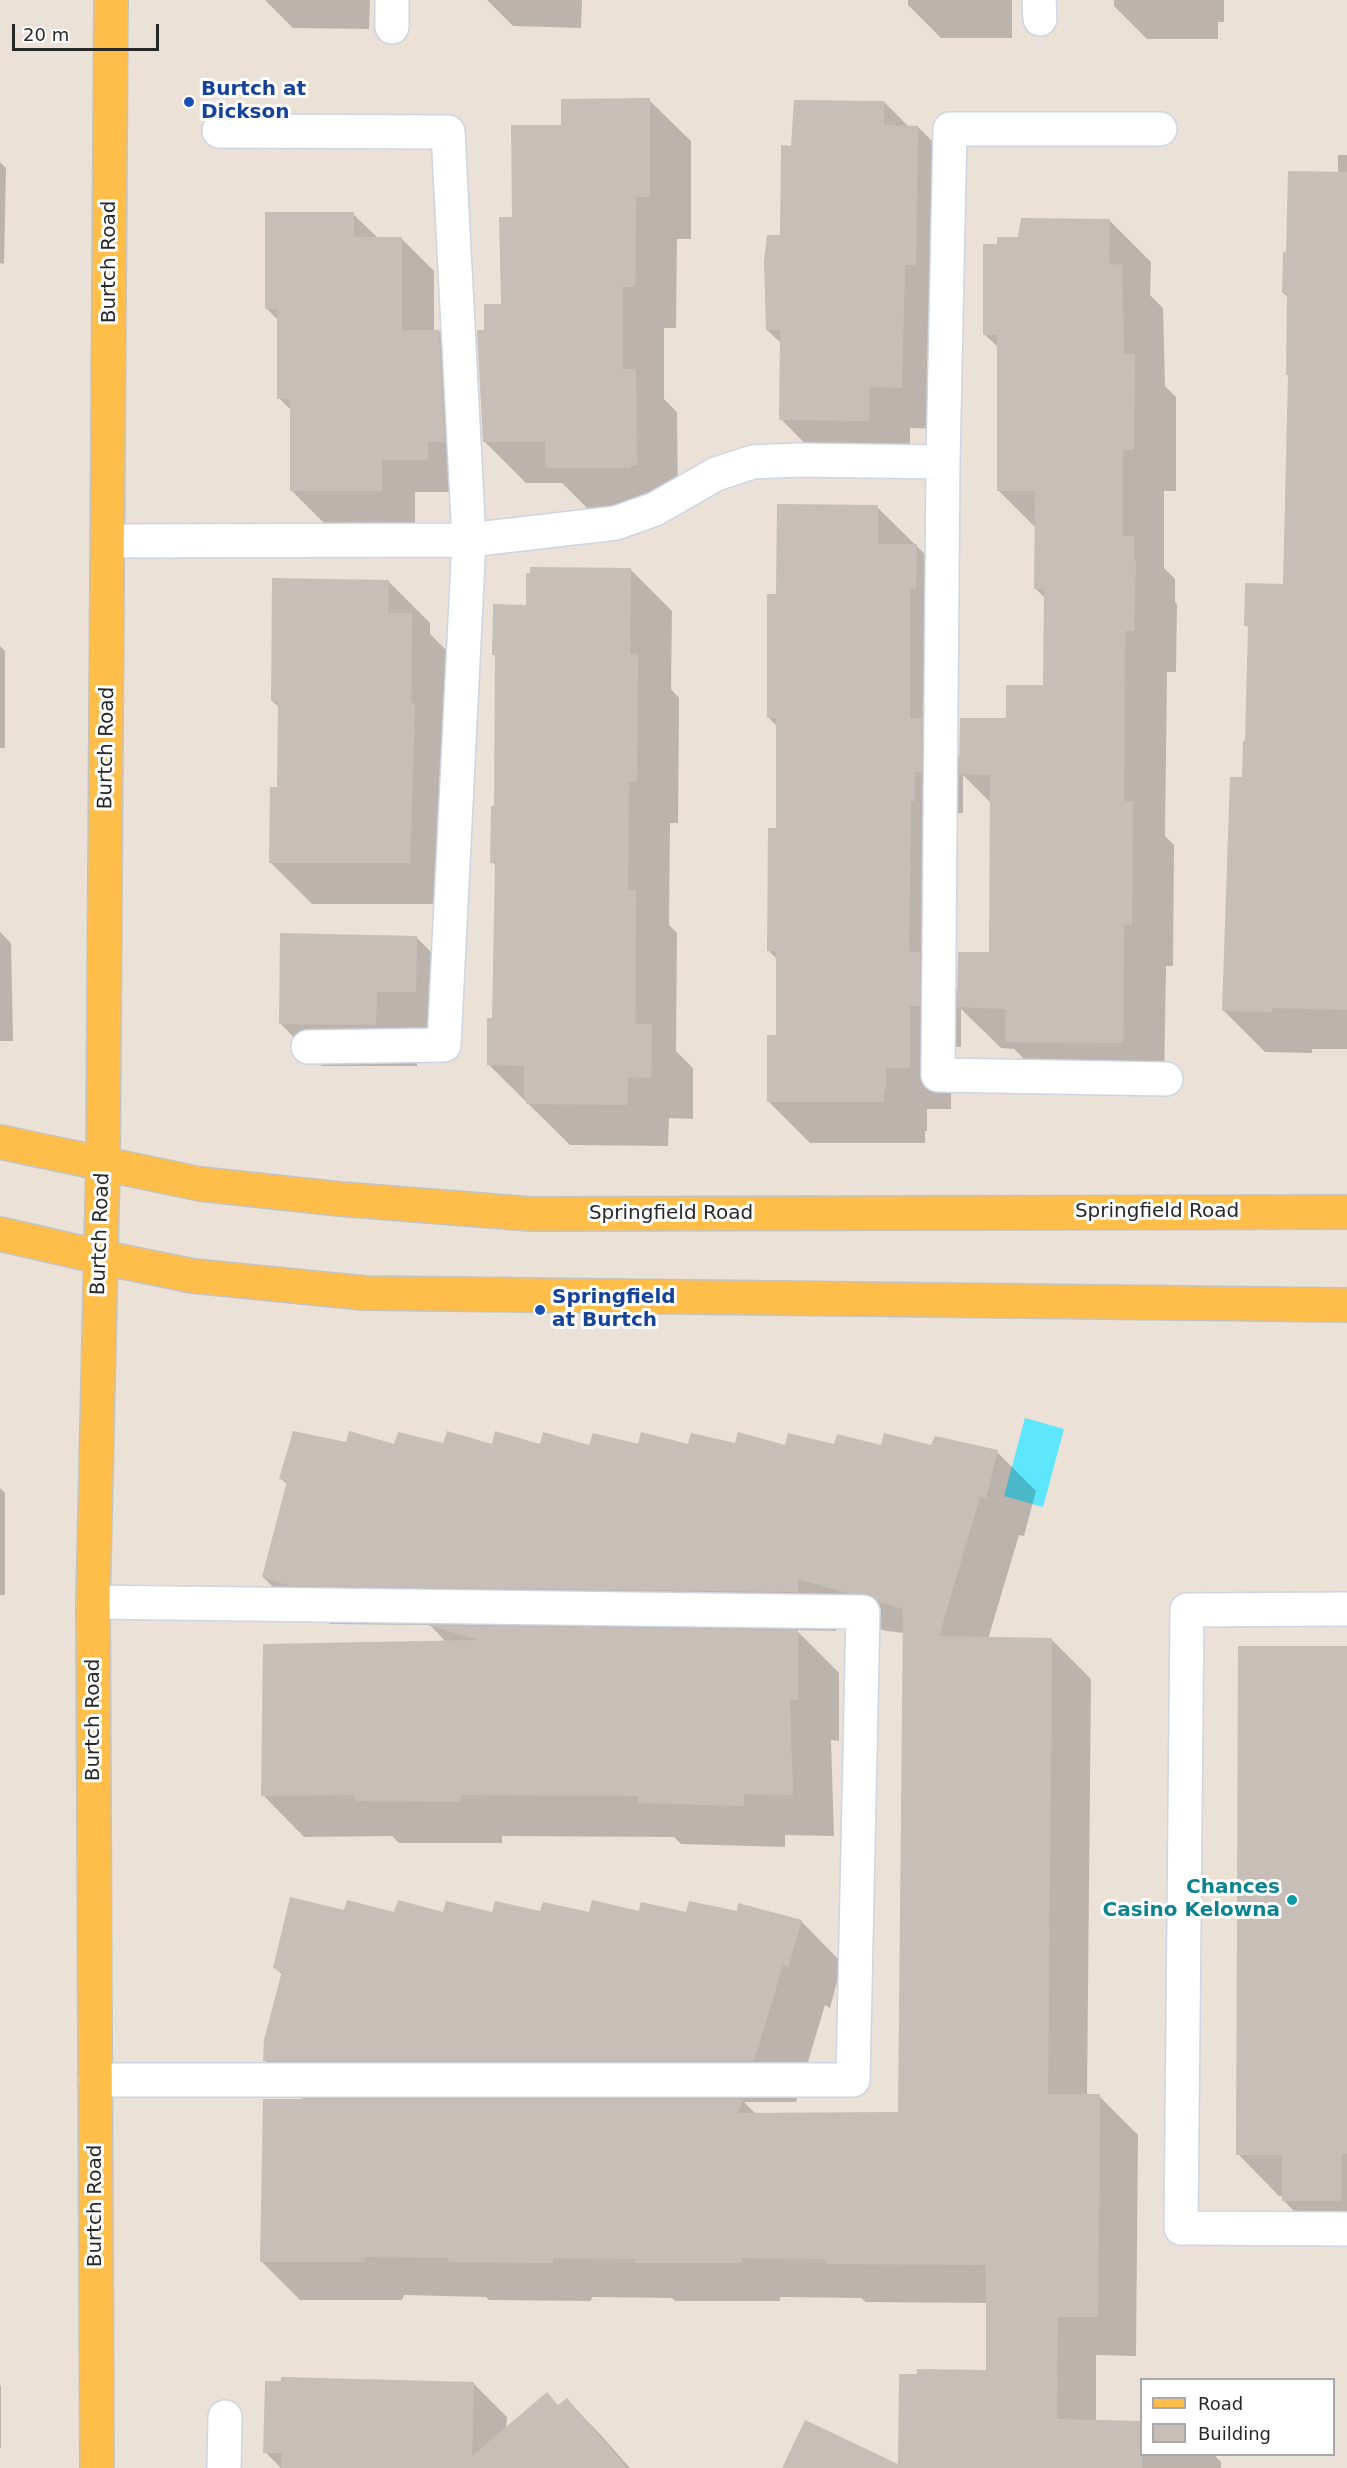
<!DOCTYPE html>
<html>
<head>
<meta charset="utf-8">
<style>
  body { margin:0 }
  #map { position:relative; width:1347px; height:2468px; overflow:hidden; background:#ece1d7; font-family:"DejaVu Sans",sans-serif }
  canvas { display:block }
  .legend { position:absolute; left:1140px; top:2378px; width:195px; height:78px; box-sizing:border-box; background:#fff; border:2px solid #a9a9a9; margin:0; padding:8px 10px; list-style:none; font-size:18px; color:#282828 }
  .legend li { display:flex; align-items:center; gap:12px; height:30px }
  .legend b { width:30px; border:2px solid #a9a9a9 }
  .scale { position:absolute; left:12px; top:24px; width:147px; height:27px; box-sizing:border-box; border:3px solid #282828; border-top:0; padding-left:8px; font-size:18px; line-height:21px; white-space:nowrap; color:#282828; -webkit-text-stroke:4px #fff; paint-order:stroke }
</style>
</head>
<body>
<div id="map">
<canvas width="1347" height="2468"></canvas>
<ul class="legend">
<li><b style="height:8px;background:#ffbe4a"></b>Road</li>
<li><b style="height:16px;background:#c7beb8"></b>Building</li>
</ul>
<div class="scale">20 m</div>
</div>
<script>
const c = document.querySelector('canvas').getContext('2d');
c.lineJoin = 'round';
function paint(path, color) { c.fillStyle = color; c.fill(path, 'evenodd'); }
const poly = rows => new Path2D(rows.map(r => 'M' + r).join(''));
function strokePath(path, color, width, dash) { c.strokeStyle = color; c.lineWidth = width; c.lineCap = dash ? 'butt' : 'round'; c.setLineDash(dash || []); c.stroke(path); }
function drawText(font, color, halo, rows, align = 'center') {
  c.font = font + ' "DejaVu Sans",sans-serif'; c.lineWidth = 6; c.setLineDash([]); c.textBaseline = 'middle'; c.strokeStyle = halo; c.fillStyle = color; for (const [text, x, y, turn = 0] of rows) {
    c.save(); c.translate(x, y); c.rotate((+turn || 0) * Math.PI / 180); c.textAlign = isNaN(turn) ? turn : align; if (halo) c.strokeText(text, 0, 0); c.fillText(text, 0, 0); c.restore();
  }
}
paint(poly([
  [1025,1418,1064,1429,1043,1507,1004,1496]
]), '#5de6fc');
paint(poly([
  [265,0,370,0,369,29,293,28],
  [487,0,582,0,581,28,513,26],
  [908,0,1012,0,1012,38,941,38,908,5],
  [1114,0,1224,0,1224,22,1218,22,1218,39,1147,39,1114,6],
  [649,100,691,141,691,239,677,239,676,328,664,328,664,399,677,412,678,506,672,509,588,509,562,483,526,483,484,441,485,331,503,306,514,219,562,127],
  [884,102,909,127,918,127,960,169,944,429,910,428,910,463,822,461,781,419,782,344,767,330,793,147],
  [1338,155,1347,155,1347,1049,1312,1049,1312,1053,1265,1052,1224,1011,1247,742,1249,629,1246,625,1284,585,1289,376,1287,374,1289,298,1283,293,1287,254,1338,174],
  [0,162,6,168,4,264,0,263],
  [353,214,378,238,401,238,434,271,434,331,439,331,472,364,461,492,415,492,415,524,325,524,292,491,292,411,279,398,279,321,266,308],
  [1109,220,1151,262,1150,295,1163,308,1165,386,1176,397,1176,491,1164,491,1164,568,1175,579,1175,602,1177,604,1176,672,1167,672,1165,836,1174,845,1173,966,1166,966,1164,1084,1048,1083,1014,1049,1001,1048,961,1009,961,1047,951,1047,951,1109,927,1109,927,1131,925,1131,925,1143,810,1143,768,1101,777,1037,777,959,769,951,777,830,778,727,768,717,778,595,877,507,958,587,951,748,961,758,1045,687,1046,599,1035,588,1036,528,999,491,999,348,985,335,999,246,1020,238],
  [963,775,992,804,990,954,959,993,951,985,956,813,963,813],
  [630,569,672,611,671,689,679,698,678,823,670,823,669,925,677,933,676,1051,693,1068,693,1119,669,1118,668,1146,570,1145,488,1064,494,1020,497,867,492,862,495,808,497,658,494,655,528,607],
  [388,581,430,623,430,634,453,657,452,904,312,904,270,862,279,789,280,708,272,701],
  [0,646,5,651,5,748,0,748],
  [0,932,11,943,13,1041,0,1041],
  [416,937,458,979,457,1033,418,1033,417,1066,322,1066,281,1024],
  [347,1444,932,1446,997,1452,1036,1491,1024,1536,1019,1535,988,1639,1052,1640,1091,1679,1087,2096,1099,2096,1138,2135,1136,2356,1096,2355,1096,2421,1142,2454,1213,2454,1221,2462,1221,2468,783,2468,900,2467,987,2371,988,2303,866,2302,861,2298,780,2297,780,2301,675,2301,672,2298,592,2297,591,2301,489,2300,486,2297,404,2295,402,2300,300,2300,261,2261,304,2100,265,2061,283,1975,275,1968,345,1912,395,1914,738,1913,801,1921,842,1963,830,2008,825,2005,796,2102,744,2102,756,2114,899,2114,904,1633,887,1631,836,1617,836,1631,796,1630,839,1673,839,1741,831,1740,834,1836,785,1835,785,1847,681,1844,674,1837,502,1836,502,1843,399,1843,392,1836,304,1837,263,1795,446,1642,430,1625,331,1624,302,1616,263,1577,288,1485,281,1479],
  [0,1488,5,1493,5,1595,0,1595],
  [1347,1648,1347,2242,1325,2242,1283,2200,1283,2196,1279,2196,1238,2154],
  [474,2384,507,2417,506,2429,559,2406,567,2400,599,2433,630,2468,281,2468,265,2452],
  [0,2385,1,2386,1,2448,0,2448]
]), '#0003');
paint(poly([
  [650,98,650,197,636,197,635,287,623,287,623,369,636,369,637,465,631,465,631,468,545,468,545,442,483,442,477,330,484,330,484,304,501,304,499,217,512,217,511,125,561,125,561,99],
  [794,100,884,101,884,125,918,126,916,265,905,265,902,388,869,387,869,421,779,420,780,330,766,330,764,261,767,235,780,235,781,145,791,146],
  [1288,171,1347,172,1347,1010,1272,1008,1272,1012,1222,1011,1230,777,1242,777,1243,741,1245,741,1248,626,1244,626,1245,583,1283,584,1288,375,1286,375,1287,293,1282,293,1283,252,1286,252],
  [265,212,354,212,354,237,402,237,402,330,439,330,445,442,428,442,428,460,382,460,382,491,290,491,290,399,277,399,277,309,265,309],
  [1021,218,1110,219,1109,264,1122,265,1124,354,1135,354,1134,450,1123,450,1123,536,1134,536,1134,561,1136,561,1134,631,1125,631,1124,801,1133,801,1132,925,1124,925,1123,1043,1005,1042,1005,1009,957,1007,958,952,989,952,990,775,959,774,960,718,1006,718,1006,685,1043,685,1044,589,1034,589,1035,491,997,491,997,335,983,335,983,244,997,244,997,237,1018,237],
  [777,504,878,505,878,544,917,544,916,589,910,589,910,718,922,718,922,772,915,772,915,801,911,801,909,952,920,952,920,1006,910,1006,910,1068,886,1068,886,1090,884,1090,884,1102,767,1102,767,1035,776,1035,776,951,767,951,768,828,776,828,776,718,767,718,767,594,776,594],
  [530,567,631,568,630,654,638,654,637,782,629,782,628,890,636,890,635,1024,652,1024,651,1078,628,1077,627,1105,526,1104,526,1098,524,1098,524,1066,487,1065,487,1018,492,1018,495,863,490,863,491,806,494,806,495,655,492,655,493,604,526,605,526,573,530,573],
  [272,578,389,580,388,613,412,613,411,703,415,703,410,863,269,863,270,787,277,787,278,702,271,701],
  [280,933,417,936,416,992,377,992,376,1025,279,1024],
  [293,1431,346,1442,349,1431,394,1444,398,1432,443,1443,447,1431,492,1444,495,1431,540,1444,543,1432,589,1445,593,1433,638,1444,641,1432,688,1444,691,1433,735,1443,738,1432,785,1445,788,1433,834,1444,837,1434,881,1445,884,1433,931,1445,935,1436,998,1450,986,1498,980,1497,939,1636,1052,1638,1048,2094,1100,2094,1098,2317,1058,2317,1057,2419,1142,2421,1142,2468,782,2468,805,2420,898,2464,899,2374,917,2374,917,2369,986,2370,986,2265,826,2264,825,2259,742,2258,742,2263,634,2263,635,2259,553,2258,553,2263,449,2262,448,2258,365,2257,364,2262,260,2262,263,2099,743,2099,738,2113,898,2112,903,1609,879,1602,872,1596,847,1593,798,1579,798,1592,291,1586,262,1577,287,1481,279,1479],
  [427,1625,798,1630,798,1700,790,1699,793,1795,744,1794,744,1806,638,1803,638,1796,461,1795,461,1802,356,1801,355,1795,261,1796,263,1644,479,1640],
  [1238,1646,1347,1646,1347,2154,1342,2154,1341,2201,1282,2201,1282,2155,1236,2155],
  [290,1897,344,1910,347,1900,394,1912,398,1900,443,1912,446,1901,492,1912,495,1901,540,1911,543,1902,589,1912,592,1900,639,1911,641,1902,686,1912,689,1901,737,1911,738,1903,802,1920,788,1967,783,1965,754,2061,263,2061,264,2040,282,1971,273,1968],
  [281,2377,474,2382,472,2456,547,2392,558,2405,567,2398,627,2468,281,2468,282,2453,263,2453,265,2381,281,2381]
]), '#c7beb8');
const minor = poly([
  [392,0,392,27],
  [1039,0,1040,19],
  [219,131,448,132,469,540,444,1045,308,1047],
  [943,462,938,1075,1166,1079],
  [109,541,469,540,616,523,655,509,716,474,753,462,797,460,943,462,950,129,1160,129],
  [93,1602,863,1612,853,2080,95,2080],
  [1347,1609,1187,1610,1181,2228,1347,2229],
  [224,2468,225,2417]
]);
const major = poly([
  [0,1142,200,1184,340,1199,531,1214,1347,1212],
  [0,1234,100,1257,193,1276,364,1293,1347,1305],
  [97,2468,93,1602,103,1163,111,0]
]);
strokePath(minor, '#cdd4e3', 36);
strokePath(major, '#c3c3c3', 36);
strokePath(minor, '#fff', 33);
strokePath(major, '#ffbe4a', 33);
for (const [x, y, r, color] of [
  [189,102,6,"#1a4fb4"],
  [540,1310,6,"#1a4fb4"],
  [1292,1900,6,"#0f9aa8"]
]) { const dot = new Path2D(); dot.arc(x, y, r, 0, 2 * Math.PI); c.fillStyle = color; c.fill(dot); strokePath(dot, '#fff', 2); }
drawText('bold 20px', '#164399', '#fff', [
  ["Burtch at",201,90],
  ["Dickson",201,113],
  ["Springfield",552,1298],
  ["at Burtch",552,1321]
], 'left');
drawText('20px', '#282828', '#fff', [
  ["Burtch Road",110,262,-90],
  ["Burtch Road",107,748,-89],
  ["Springfield Road",1157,1212],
  ["Springfield Road",671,1214],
  ["Burtch Road",101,1234,-88],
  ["Burtch Road",94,1720,-90],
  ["Burtch Road",96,2206,-90]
]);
drawText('bold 20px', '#0d838f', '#fff', [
  ["Chances",1280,1888],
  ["Casino Kelowna",1280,1911]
], 'right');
</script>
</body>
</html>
